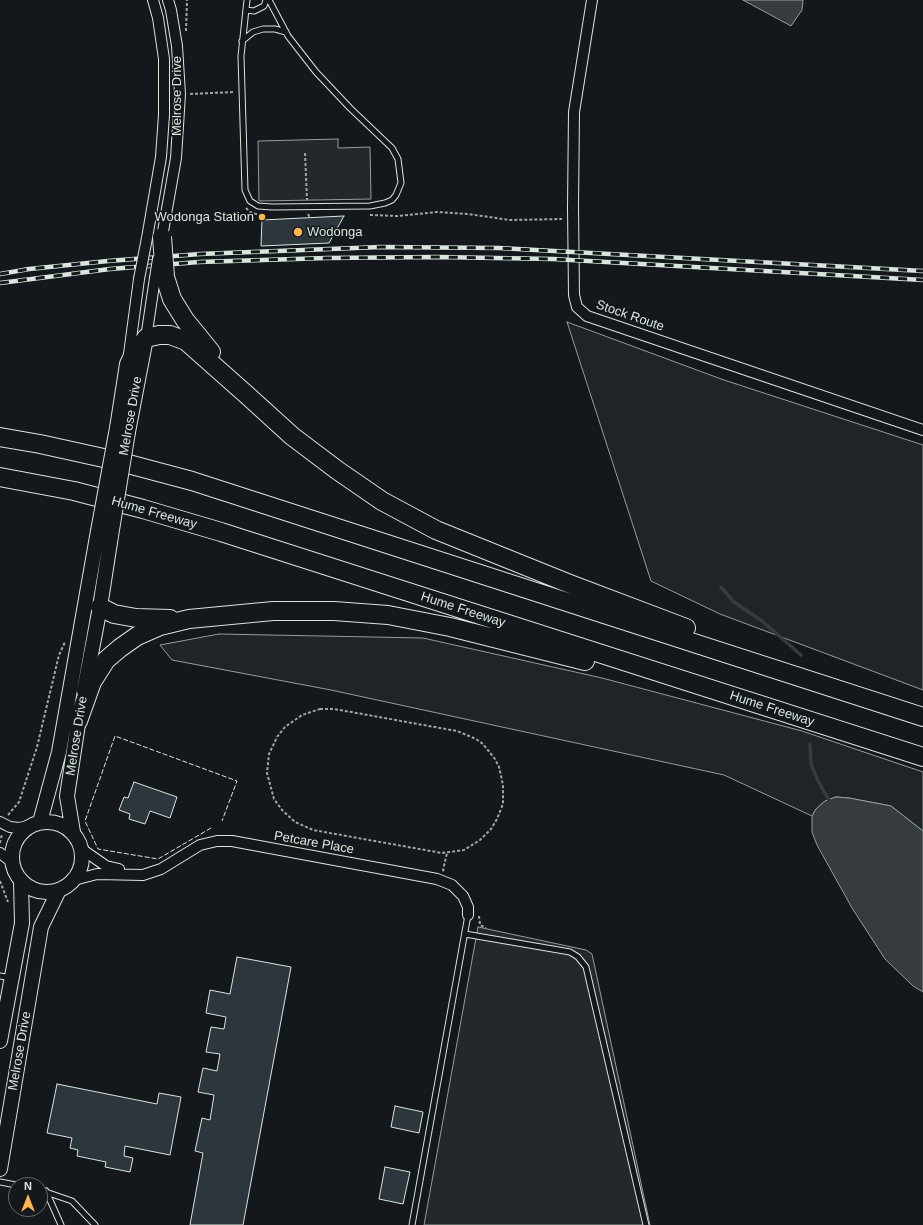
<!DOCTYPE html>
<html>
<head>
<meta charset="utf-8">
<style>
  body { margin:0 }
  #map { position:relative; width:923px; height:1225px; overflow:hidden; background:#14181c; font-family:Helvetica,sans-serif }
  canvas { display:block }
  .north { position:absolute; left:8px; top:1177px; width:40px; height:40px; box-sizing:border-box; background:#14181c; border:1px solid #626a69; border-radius:50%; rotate:0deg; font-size:11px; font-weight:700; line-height:16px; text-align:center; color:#d8e6dc }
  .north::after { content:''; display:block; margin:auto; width:14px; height:18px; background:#ffb74d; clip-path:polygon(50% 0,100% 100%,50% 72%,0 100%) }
</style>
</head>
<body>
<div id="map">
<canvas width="923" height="1225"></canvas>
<div class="north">N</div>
</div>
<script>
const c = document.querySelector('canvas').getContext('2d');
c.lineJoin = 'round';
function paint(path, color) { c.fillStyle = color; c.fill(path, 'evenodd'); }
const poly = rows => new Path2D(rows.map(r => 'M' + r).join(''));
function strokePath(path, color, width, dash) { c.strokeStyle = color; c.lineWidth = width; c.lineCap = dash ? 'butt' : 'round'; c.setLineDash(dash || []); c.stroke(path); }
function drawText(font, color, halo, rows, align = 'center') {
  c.font = font + ' Helvetica,sans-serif'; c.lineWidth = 3; c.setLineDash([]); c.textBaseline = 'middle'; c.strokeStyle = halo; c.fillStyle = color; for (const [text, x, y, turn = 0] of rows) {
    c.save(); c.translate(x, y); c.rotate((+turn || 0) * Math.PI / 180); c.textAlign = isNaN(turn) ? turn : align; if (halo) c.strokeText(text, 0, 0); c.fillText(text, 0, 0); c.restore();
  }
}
const green = poly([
  [567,322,724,380,923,445,923,690,720,614,651,581,567,322],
  [219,634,423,638,602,678,802,731,923,772,923,831,891,806,849,798,836,797,825,801,816,809,812,816,724,775,331,690,172,660,160,645,219,634]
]);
paint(green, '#202428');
strokePath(green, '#939e99', 1);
const parking = poly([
  [338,139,338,148,370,147,371,199,259,201,258,141,338,139],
  [478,927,586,950,592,954,650,1225,424,1225,478,927]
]);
paint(parking, '#24282b');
strokePath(parking, '#939e99', 1);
const water = poly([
  [743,0,803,0,802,10,791,26,743,0],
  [836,797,849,798,891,806,923,831,923,992,913,986,885,959,852,908,817,845,812,832,812,816,816,809,825,801,836,797]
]);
paint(water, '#363b3e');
strokePath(water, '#939e99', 1);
strokePath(poly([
  [721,587,734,602,762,621,801,655],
  [810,744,811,764,818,781,829,800]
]), '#363b3e', 3.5);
const building = poly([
  [344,216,329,243,261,246,262,220,344,216],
  [134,782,177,797,170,818,150,811,145,824,129,819,130,814,119,810,124,797,128,798,134,782],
  [237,957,291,967,243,1225,190,1225,203,1153,195,1151,202,1118,210,1120,214,1095,198,1092,203,1068,217,1071,220,1054,206,1052,211,1027,224,1029,226,1017,206,1013,210,990,230,994,237,957],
  [57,1084,157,1104,159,1093,181,1097,170,1155,125,1146,124,1156,133,1158,130,1172,105,1167,106,1162,77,1156,78,1150,70,1148,72,1138,47,1133,57,1084],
  [395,1106,423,1112,419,1133,391,1127,395,1106],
  [385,1167,410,1172,403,1204,379,1199,385,1167]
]);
paint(building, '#2c363c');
strokePath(building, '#d8e6dc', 1);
const service = poly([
  [247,0,241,56,245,190,250,201,258,206,272,207,370,206,385,203,392,200,396,195,401,183,398,159,392,148,350,108,316,72,288,36,269,0],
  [246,10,254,11,264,6,266,0],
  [242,41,253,32,263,29,275,29,286,32],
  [465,934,570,952,578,957,586,967,646,1225],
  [0,976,11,978],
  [0,1182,16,1185],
  [40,1190,72,1201,95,1225],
  [46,1191,61,1225],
  [412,1225,468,915]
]);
const minor = poly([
  [592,0,574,112,573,207,574,295,577,307,587,316,923,430],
  [162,237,176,158,180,94,177,46,171,10,168,0],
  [147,238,161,157,164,115,164,59,158,18,153,0],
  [146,338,155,278],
  [129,354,139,279],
  [0,822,10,827,19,828,28,826],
  [83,850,106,866,119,869],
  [0,853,12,862],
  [74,880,97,874,143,875,161,869,200,845,217,841,232,841,437,879,452,885,463,896,468,907,468,915]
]);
const secondary = poly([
  [117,428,127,364,134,349,139,343,146,338],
  [128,432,146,338],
  [84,691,100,607,111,536],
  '12 857a35 35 0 1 1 70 0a35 35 0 1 1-70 0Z',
  [40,822,59,752,98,531],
  [73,832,67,796,80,711],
  [0,1041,22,923,21,881],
  [0,1169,41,927,59,890]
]);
const motorway = poly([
  [165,277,172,299,185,320,211,352],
  [146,338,159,335,170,335,186,341,248,396,292,436,337,470,382,501,436,530,570,584,686,628],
  [0,437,40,444,117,461,192,481,923,717],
  [0,477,74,491,143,509,221,532,923,757],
  [100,607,114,614,136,618,170,619],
  [78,721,92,682,106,660,120,648,137,636,160,626,189,619,273,611,334,611,388,615,450,627,585,661]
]);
strokePath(service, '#d8e6dc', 7);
strokePath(minor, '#d8e6dc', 12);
strokePath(secondary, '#d8e6dc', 16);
strokePath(motorway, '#d8e6dc', 20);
strokePath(poly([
  [186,31,187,0],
  [190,94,234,92],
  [305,153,307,200],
  [246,208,250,212,259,215],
  [308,214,310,218],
  [370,215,397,216,437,212,468,214,510,220,562,219],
  [320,709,334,709,457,731,476,739,483,744,495,759,499,767,503,785,503,804,497,819,491,829,480,840,464,850,442,853,313,830,295,822,282,810,274,799,267,773,269,754,277,737,285,727,302,715,320,709],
  [8,815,19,802,37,747,59,655,65,642],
  [0,843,2,834],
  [444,871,443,870,447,853],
  [0,881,8,902],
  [479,916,480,925,486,928]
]), '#9da8a2', 2, [3, 2]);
strokePath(service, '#14181c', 5);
strokePath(minor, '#14181c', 10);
strokePath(secondary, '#14181c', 14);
strokePath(motorway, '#14181c', 18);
const rail = poly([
  [0,274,29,269,108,261,200,254,381,247,499,248,923,271],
  [0,283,110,269,199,262,327,258,438,257,553,259,923,280]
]);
strokePath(rail, '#d8e6dc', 4.5);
strokePath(rail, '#14181c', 3, [9]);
const minorBridge = poly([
  [155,278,158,259],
  [139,279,147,238]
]);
const secondaryBridge = poly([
  [98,531,117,428],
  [111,536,128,432]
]);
const motorwayBridge = poly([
  [162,237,165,277]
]);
strokePath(minorBridge, '#d8e6dc', 12, []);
strokePath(secondaryBridge, '#d8e6dc', 16, []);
strokePath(motorwayBridge, '#d8e6dc', 20, []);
strokePath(minorBridge, '#14181c', 10);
strokePath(secondaryBridge, '#14181c', 14);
strokePath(motorwayBridge, '#14181c', 18);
strokePath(poly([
  [211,828,158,859,98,849,85,821,115,736,237,781,222,821]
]), '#d8e6dc', 1, [5, 2]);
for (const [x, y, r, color] of [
  [262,217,4,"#ffb74d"],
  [298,232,5,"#ffb74d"]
]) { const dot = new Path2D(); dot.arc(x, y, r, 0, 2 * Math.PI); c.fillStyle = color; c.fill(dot); strokePath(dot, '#14181c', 1.5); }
drawText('13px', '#d8e6dc', '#14181c', [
  ["Melrose Drive",177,96,-90],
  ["Stock Route",630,316,19],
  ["Melrose Drive",131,416,-80],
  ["Hume Freeway",154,513,16],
  ["Hume Freeway",463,610,18],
  ["Hume Freeway",772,709,18],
  ["Melrose Drive",77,736,-81],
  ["Petcare Place",314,843,10],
  ["Melrose Drive",20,1051,-80]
]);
drawText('13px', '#d8e6dc', '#14181c', [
  ["Wodonga Station",254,217],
  ["Wodonga",307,232,"left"]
], 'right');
</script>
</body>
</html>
